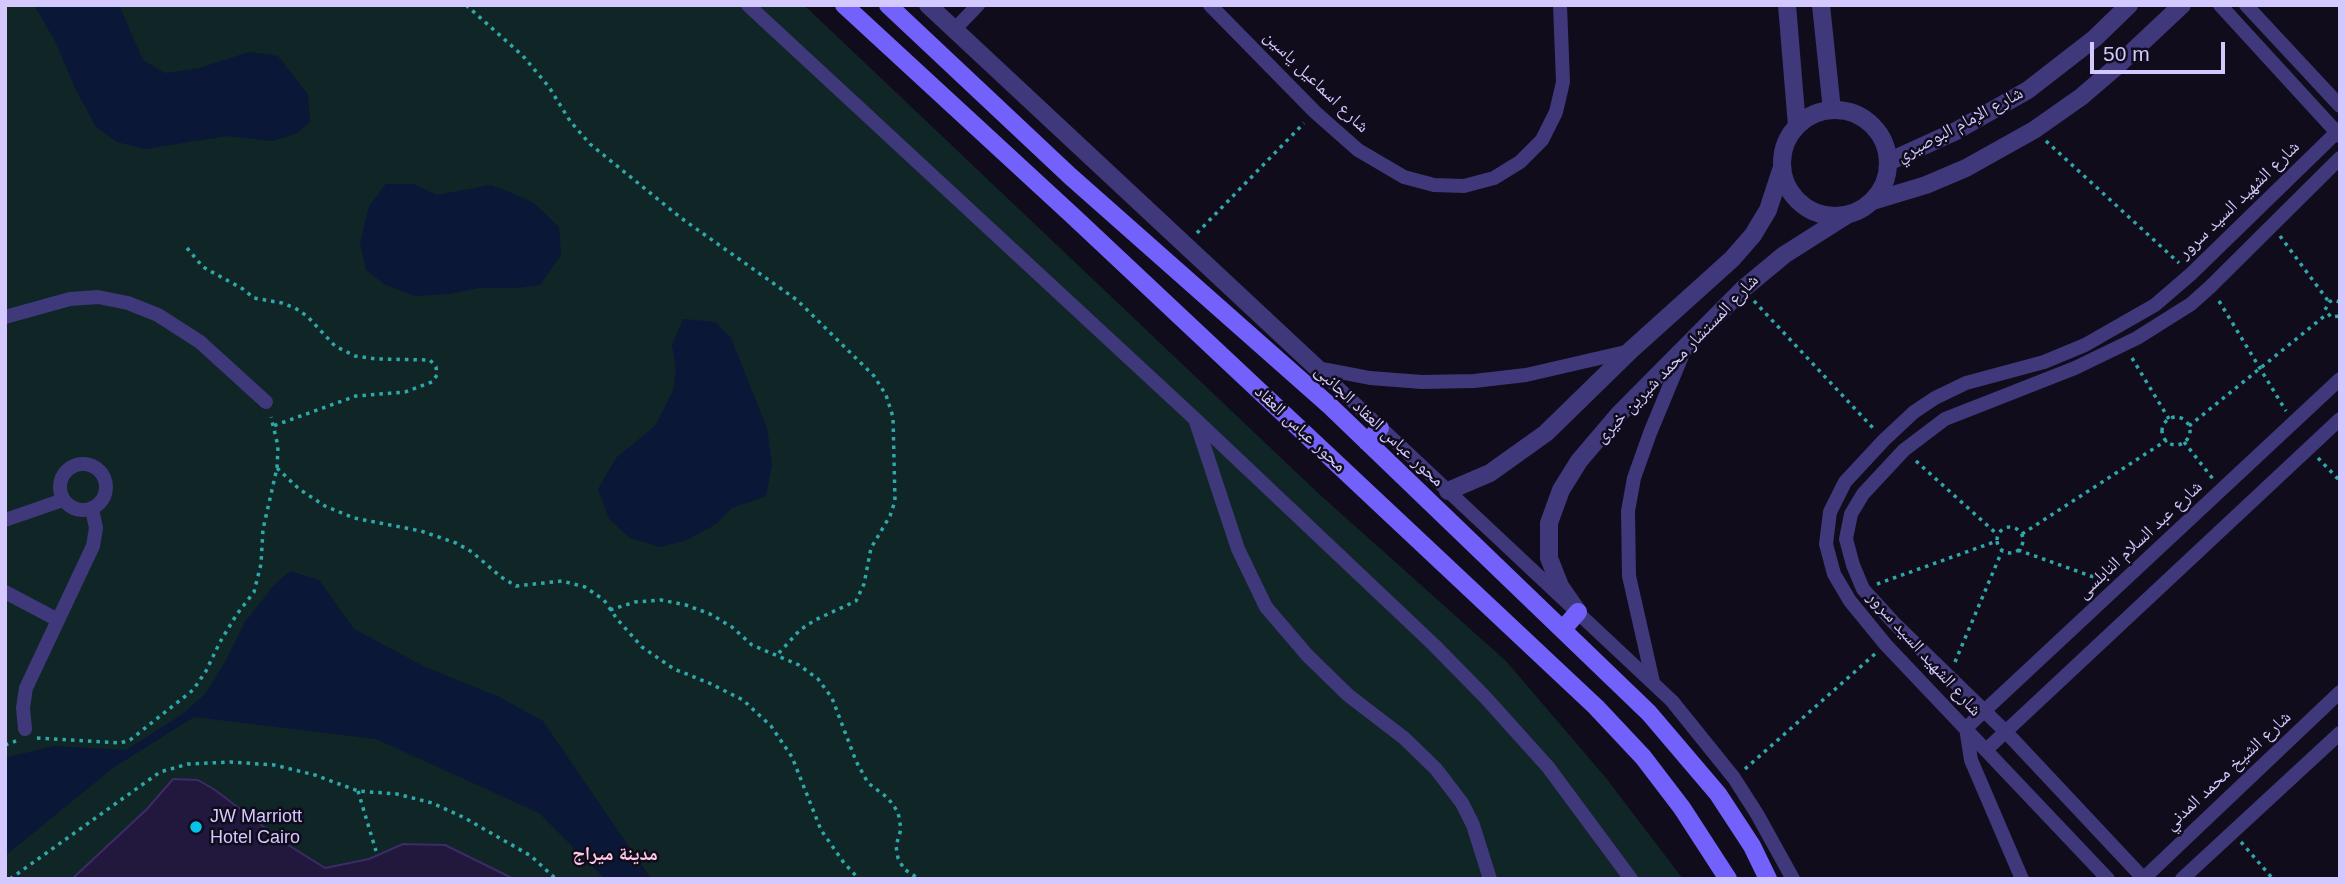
<!DOCTYPE html>
<html>
<head>
<meta charset="utf-8">
<style>
  body { margin:0 }
  #map { position:relative; width:2345px; height:884px; overflow:hidden; background:#100c1c; font-family:Arial,sans-serif }
  canvas { display:block }
  .frame { position:absolute; inset:0; border:7px solid #d3c9fe; pointer-events:none }
  .scale { position:absolute; left:2090px; top:42px; width:135px; height:32px; box-sizing:border-box; border:4px solid #d3c9fe; border-top:0; padding-left:9px; font-size:21px; line-height:24px; white-space:nowrap; color:#d3c9fe; -webkit-text-stroke:5px #100c1c; paint-order:stroke }
</style>
</head>
<body>
<div id="map">
<canvas width="2345" height="884"></canvas>
<div class="frame"></div>
<div class="scale">50 m</div>
</div>
<script>
const c = document.querySelector('canvas').getContext('2d');
c.lineJoin = 'round';
function paint(path, color) { c.fillStyle = color; c.fill(path, 'evenodd'); }
const poly = rows => new Path2D(rows.map(r => 'M' + r).join(''));
function strokePath(path, color, width, dash) { c.strokeStyle = color; c.lineWidth = width; c.lineCap = dash ? 'butt' : 'round'; c.setLineDash(dash || []); c.stroke(path); }
function drawText(font, color, halo, rows, align = 'center') {
  c.font = font + ' Arial,"Noto Naskh Arabic",sans-serif'; c.lineWidth = 5; c.setLineDash([]); c.textBaseline = 'middle'; c.strokeStyle = halo; c.fillStyle = color; for (const [text, x, y, turn = 0] of rows) {
    c.save(); c.translate(x, y); c.rotate((+turn || 0) * Math.PI / 180); c.textAlign = isNaN(turn) ? turn : align; if (halo) c.strokeText(text, 0, 0); c.fillText(text, 0, 0); c.restore();
  }
}
paint(poly([
  [5,5,804,5,1318,493,1506,661,1606,778,1683,879,5,879]
]), '#0f2526');
paint(poly([
  [34,5,119,5,143,60,165,73,200,68,249,52,278,56,308,94,310,122,297,133,273,141,227,136,145,149,117,142,96,127,75,88,56,43],
  [386,184,414,184,437,195,491,185,514,194,534,203,559,227,561,255,540,285,517,288,479,288,449,294,415,296,384,284,366,270,360,243,369,206],
  [683,319,715,322,731,338,767,428,772,464,766,496,732,508,716,524,687,540,660,547,630,538,609,519,598,489,616,458,655,426,673,391,676,370,672,345],
  [290,571,319,580,354,629,425,667,497,696,543,721,651,879,605,879,539,813,376,739,194,717,113,768,5,856,5,758,54,746,126,750,181,715,206,693,224,664,245,622,274,585]
]), '#0a1737');
const building = poly([
  [173,779,198,780,215,790,285,843,325,868,369,859,403,844,445,845,514,879,72,879,147,809,173,779]
]);
paint(building, '#22183d');
strokePath(building, '#3c2b68', 2);
strokePath(poly([
  [466,5,523,56,549,87,570,121,590,144,681,218,797,300,874,376,886,395,893,417,895,501,890,516,871,548,864,584,856,601,815,620,800,630,777,655],
  [2046,141,2179,263],
  [1197,233,1304,123],
  [2280,236,2329,302],
  [187,248,203,267,243,289,254,298,282,303,295,308,307,316,335,346,355,356,377,359,430,360,436,367,437,375,432,382,405,392,356,396,273,426],
  [1754,301,1873,428],
  [2219,301,2286,411],
  [2340,302,2333,300,2329,302,2325,310,2331,317,2340,316],
  [2132,358,2169,419],
  '2162 431a14 14 0 1 1 28 0a14 14 0 1 1-28 0Z',
  [2189,426,2327,314],
  [2184,442,2213,479],
  [2318,458,2340,481],
  [1916,461,1998,535],
  [277,468,299,489,325,506,354,518,421,531,456,543,472,552,501,577,516,586,562,581,585,587,604,600,617,619,642,647,674,669,709,683,743,700,771,726,792,757,821,830,844,863,859,879],
  '1997 540a13 13 0 1 1 26 0a13 13 0 1 1-26 0Z',
  [2022,534,2167,440],
  [2018,550,2102,580],
  [1877,584,1997,541],
  [610,610,635,602,661,600,686,605,710,614,732,627,752,645,799,665,818,679,832,698,856,761,868,783,888,798,898,812,901,829,896,846,898,858,904,869,919,879],
  [1955,662,2002,551],
  [37,738,120,743,130,740,193,690,206,671,220,642,237,614,254,592,261,564,263,529,277,468,278,446,271,417],
  [5,745,16,741],
  [1745,769,1876,653],
  [358,791,376,851],
  [2241,842,2273,879],
  [10,879,160,772,188,764,231,762,274,765,315,775,358,791,397,794,432,803,465,818,531,856,556,879]
]), '#30a8aa', 3.5, [3.5, 5]);
strokePath(poly([
  [748,5,1194,418,1434,645,1485,697,1548,767,1631,879],
  [1210,5,1315,112,1358,150,1404,177,1434,185,1464,186,1494,178,1520,162,1542,140,1556,112,1563,82,1560,5],
  [2220,5,2340,136],
  [2246,5,2340,106],
  [954,30,978,5],
  [5,317,70,299,98,297,128,303,158,315,200,342,266,402],
  [1317,368,1672,701,1734,778,1757,814,1793,879],
  [1318,368,1370,378,1422,382,1474,381,1526,375,1630,351],
  [1195,419,1238,549,1266,607,1307,655,1348,695,1404,738,1436,769,1462,803,1473,825,1490,879],
  '60 487a23 23 0 1 1 46 0a23 23 0 1 1-46 0Z',
  [5,520,63,500],
  [5,592,58,620],
  [1653,682,1629,576,1628,511,1634,478,1650,433,1684,351],
  [25,729,23,708,26,688,93,546,96,528,92,509],
  [1986,750,2340,419],
  [2022,879,1971,760,1966,728,2340,379],
  [2108,879,1886,645,1850,601,1834,574,1826,544,1830,512,1845,482,1884,440,1914,412,1935,398,1966,383,2044,362,2085,345,2155,305,2191,274,2340,129],
  [2143,879,2340,692],
  [2144,879,2006,732,1894,623,1863,589,1853,565,1846,539,1851,514,1863,494,1904,450,1945,419,2075,368,2137,338,2191,304,2210,287,2340,158],
  [2182,879,2340,733]
]), '#3f387a', 14);
strokePath(poly([
  [928,5,1317,368],
  [1787,5,1797,126],
  [1821,5,1832,110],
  '1782 163a53 53 0 1 1 106 0a53 53 0 1 1-106 0Z',
  [1888,162,1956,131,2028,90,2095,38,2129,5],
  [1873,201,1926,185,1966,168,2034,130,2081,97,2116,67,2182,5],
  [1448,491,1490,473,1546,433,1631,350,1732,259,1753,235,1768,210,1782,167],
  [1578,612,1560,586,1549,558,1549,523,1561,490,1579,461,1619,414,1743,289,1784,255,1847,215]
]), '#3f387a', 18);
strokePath(poly([
  [844,5,1073,216,1596,707,1643,757,1682,808,1728,879],
  [888,5,1070,176,1330,406,1649,713,1718,794,1752,846,1768,879],
  [1367,442,1380,428],
  [1563,629,1578,612]
]), '#7262fb', 18);
for (const [x, y, r, color] of [
  [196,827,7,"#06c3ec"]
]) { const dot = new Path2D(); dot.arc(x, y, r, 0, 2 * Math.PI); c.fillStyle = color; c.fill(dot); strokePath(dot, '#100c1c', 2.5); }
drawText('18px', '#d3c9fe', '#100c1c', [
  ["شارع اسماعيل ياسين",1316,82,44],
  ["شارع الإمام البوصيري",1960,125,-28],
  ["شارع الشهيد السيد سرور",2239,200,-44],
  ["شارع المستشار محمد شيرين خيرى",1677,359,-46],
  ["محور عباس العقاد الجانبى",1379,426,43],
  ["محور عباس العقاد",1300,429,43],
  ["شارع عبد السلام النابلسى",2140,540,-43],
  ["شارع الشهيد السيد سرور",1924,654,48],
  ["شارع الشيخ محمد المدني",2228,771,-43]
]);
drawText('18px', '#d3c9fe', '#100c1c', [
  ["JW Marriott",210,817],
  ["Hotel Cairo",210,838]
], 'left');
drawText('bold 19px', '#fecae7', '#100c1c', [
  ["مدينة ميراج",615,855]
]);
</script>
</body>
</html>
